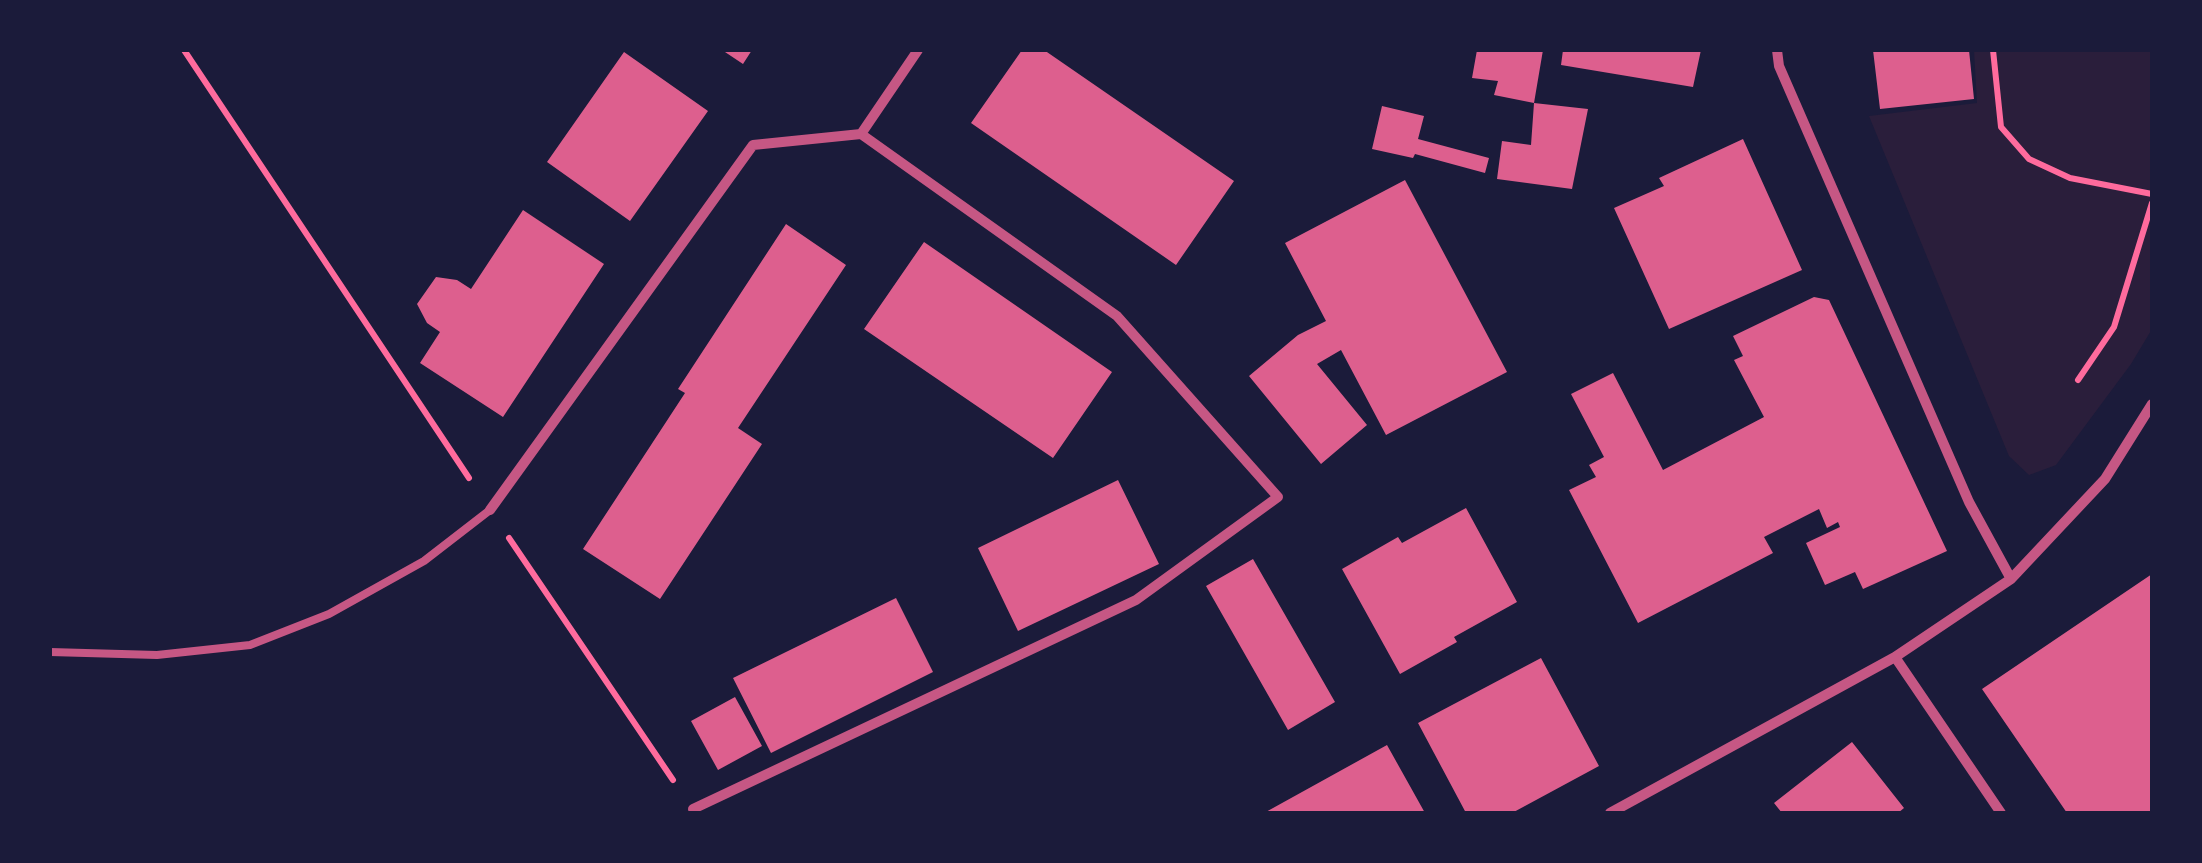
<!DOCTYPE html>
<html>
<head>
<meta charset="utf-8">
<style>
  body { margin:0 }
  #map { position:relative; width:2202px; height:863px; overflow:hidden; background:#1b1b3a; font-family:"Exo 2",sans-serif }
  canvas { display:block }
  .frame { position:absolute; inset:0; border:52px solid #1b1b3a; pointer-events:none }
</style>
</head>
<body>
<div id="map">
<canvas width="2202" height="863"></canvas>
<div class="frame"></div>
</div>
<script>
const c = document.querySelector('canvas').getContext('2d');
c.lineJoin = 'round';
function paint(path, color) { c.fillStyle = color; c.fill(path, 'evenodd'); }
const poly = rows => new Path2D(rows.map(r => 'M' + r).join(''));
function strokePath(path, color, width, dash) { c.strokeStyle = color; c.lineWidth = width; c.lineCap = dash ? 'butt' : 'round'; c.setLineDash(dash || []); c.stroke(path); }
paint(poly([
  [1974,50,2152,50,2152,329,2131,364,2056,465,2029,475,2009,456,1869,116,1977,103]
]), '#2a1e3b');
paint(poly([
  [722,50,752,50,743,64],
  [1022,50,1044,50,1234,181,1176,265,971,123],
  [1477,50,1543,50,1534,103,1494,95,1498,81,1472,78],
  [1563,50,1701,50,1693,87,1561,65],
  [1873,50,1969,50,1974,99,1880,109],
  [624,52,708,111,630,221,547,162],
  [1534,103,1588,109,1572,189,1497,179,1502,141,1531,145],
  [1382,106,1424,116,1418,139,1489,158,1485,173,1415,154,1413,158,1372,149],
  [1743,139,1802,270,1669,329,1614,208,1664,186,1659,178],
  [1405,180,1507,372,1386,435,1341,350,1317,364,1367,425,1321,464,1249,376,1298,335,1326,321,1285,243],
  [523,210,604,264,503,417,420,363,440,332,427,323,417,304,436,277,457,280,471,289],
  [786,224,846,265,738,428,762,444,660,599,583,549,685,393,678,389],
  [924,242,1112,372,1053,458,864,329],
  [1814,297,1829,300,1947,551,1863,589,1855,572,1825,585,1806,543,1840,527,1838,522,1827,528,1819,509,1764,537,1773,553,1638,623,1569,490,1596,477,1589,465,1604,457,1571,394,1613,373,1663,470,1764,417,1734,360,1743,356,1733,336],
  [1118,480,1159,564,1018,631,978,548],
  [1466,508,1517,602,1454,637,1457,642,1400,674,1342,569,1398,537,1402,543],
  [1253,559,1335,702,1288,730,1206,586],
  [2152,574,2152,813,2067,813,1982,689],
  [896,598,933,672,771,753,733,678],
  [1541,658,1599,766,1512,813,1466,813,1418,723],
  [735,697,762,746,718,770,691,721],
  [1852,742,1904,808,1898,813,1782,813,1774,803],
  [1387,745,1425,813,1264,813]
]), '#dd5f8e');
strokePath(poly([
  [184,50,469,478],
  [1993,50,2001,127,2029,159,2070,178,2152,194],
  [2078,380,2114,327,2152,203],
  [509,538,673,780]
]), '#ff6b9d', 6);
strokePath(poly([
  [50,652,157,655,250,645,329,614,424,561,490,510]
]), '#c65784', 8);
strokePath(poly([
  [1777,50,1779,66,1969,502,2011,579],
  [490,510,753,145,861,134],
  [1895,657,2001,813],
  [693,809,1136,600,1278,497,1117,316,861,134,918,50],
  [1610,813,1895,657,2011,579,2105,479,2152,404]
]), '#c65784', 10);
</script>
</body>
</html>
